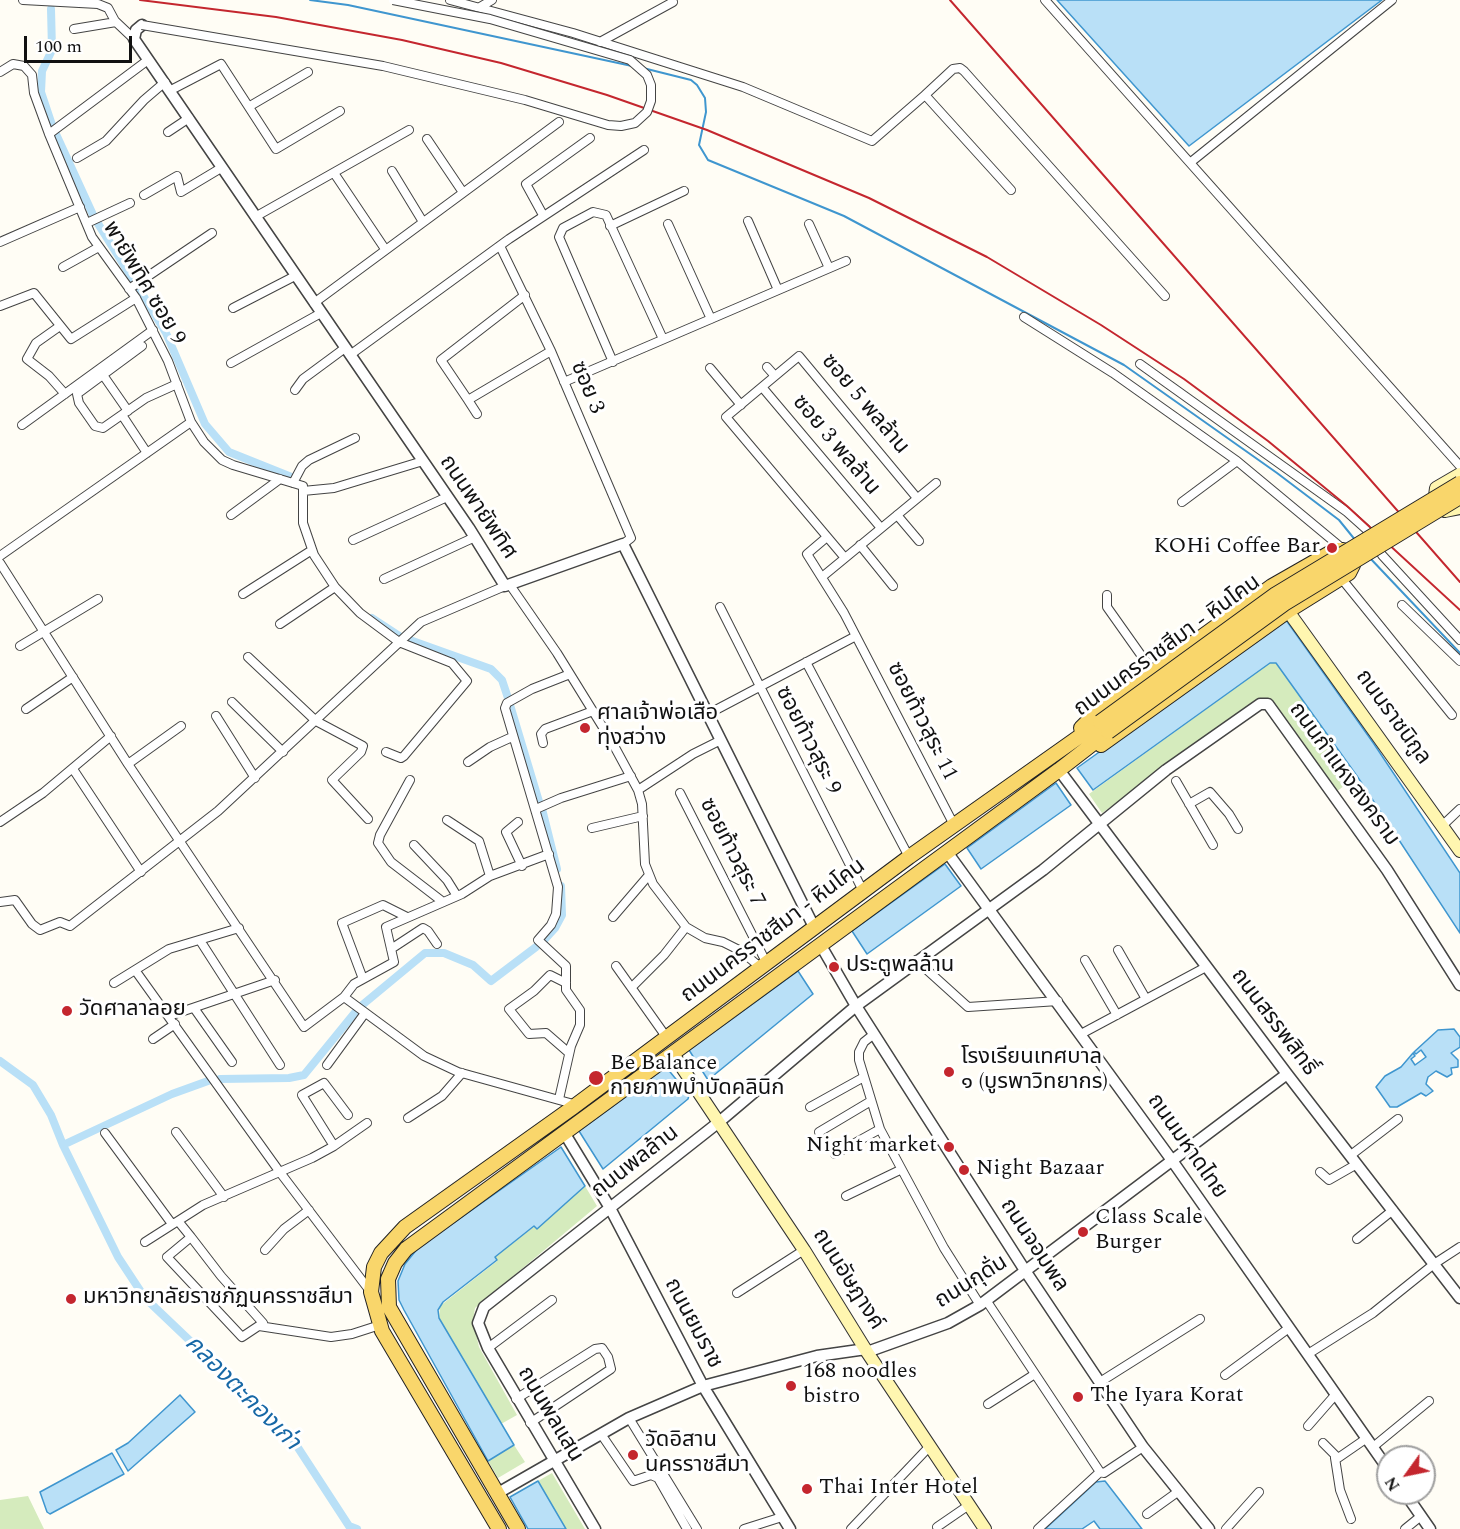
<!DOCTYPE html>
<html>
<head>
<meta charset="utf-8">
<style>
  body { margin:0 }
  #map { position:relative; width:1460px; height:1529px; overflow:hidden; background:#fffdf5; font-family:Spectral,serif }
  canvas { display:block }
  .north { position:absolute; left:1376px; top:1445px; width:60px; height:60px; box-sizing:border-box; background:#fff; border:2px solid #a0a0a0; border-radius:50%; rotate:237deg; font-size:16px; font-weight:700; line-height:24px; text-align:center; color:#111 }
  .north::after { content:''; display:block; margin:auto; width:21px; height:27px; background:#c4262e; clip-path:polygon(50% 0,100% 100%,50% 72%,0 100%) }
  .scale { position:absolute; left:24px; top:36px; width:108px; height:27px; box-sizing:border-box; border:3px solid #111; border-top:0; padding-left:8px; font-size:18px; line-height:21px; white-space:nowrap; color:#111; -webkit-text-stroke:4px #fff; paint-order:stroke }
</style>
</head>
<body>
<div id="map">
<canvas width="1460" height="1529"></canvas>
<div class="north">N</div>
<div class="scale">100 m</div>
</div>
<script>
const c = document.querySelector('canvas').getContext('2d');
c.lineJoin = 'round';
function paint(path, color) { c.fillStyle = color; c.fill(path, 'evenodd'); }
const poly = rows => new Path2D(rows.map(r => 'M' + r).join(''));
function strokePath(path, color, width, dash) { c.strokeStyle = color; c.lineWidth = width; c.lineCap = dash ? 'butt' : 'round'; c.setLineDash(dash || []); c.stroke(path); }
function drawText(font, color, halo, rows, align = 'center') {
  c.font = font + ' Spectral,"Noto Sans Thai",serif'; c.lineWidth = 6; c.setLineDash([]); c.textBaseline = 'middle'; c.strokeStyle = halo; c.fillStyle = color; for (const [text, x, y, turn = 0] of rows) {
    c.save(); c.translate(x, y); c.rotate((+turn || 0) * Math.PI / 180); c.textAlign = isNaN(turn) ? turn : align; if (halo) c.strokeText(text, 0, 0); c.fillText(text, 0, 0); c.restore();
  }
}
paint(poly([
  [1270,663,1276,663,1357,776,1336,792,1259,701,1102,813,1089,794],
  [585,1186,597,1206,475,1308,473,1321,479,1347,517,1415,501,1424,439,1318,440,1306,497,1261,495,1257,535,1226,537,1228],
  [514,1445,525,1462,498,1478,488,1461],
  [552,1473,585,1529,566,1529,538,1481],
  [28,1496,44,1529,0,1529,0,1500]
]), '#d5ebbd');
const water = poly([
  [1057,0,1382,0,1189,146,1057,0],
  [1283,620,1286,620,1374,744,1460,873,1460,933,1357,776,1276,663,1270,663,1093,790,1077,768,1283,620],
  [1056,783,1071,805,981,869,967,848,1056,783],
  [945,864,961,886,867,954,852,931,945,864],
  [798,971,813,994,708,1080,689,1050,798,971],
  [1454,1029,1460,1037,1460,1047,1451,1053,1458,1060,1458,1067,1451,1068,1452,1074,1447,1077,1436,1071,1428,1077,1426,1084,1433,1091,1426,1096,1421,1093,1397,1107,1390,1107,1376,1087,1385,1076,1401,1067,1413,1053,1415,1056,1411,1059,1415,1065,1426,1057,1421,1050,1416,1054,1414,1052,1438,1030,1454,1029],
  [666,1067,689,1095,688,1099,603,1169,579,1131,666,1067],
  [561,1147,585,1186,537,1229,534,1226,495,1257,497,1260,443,1302,438,1310,439,1318,514,1445,488,1461,404,1310,399,1300,398,1281,405,1264,418,1248,561,1147],
  [180,1395,195,1412,128,1471,116,1450,128,1443,180,1395],
  [112,1453,124,1474,50,1514,47,1512,40,1492,112,1453],
  [538,1481,566,1529,528,1529,510,1497,538,1481],
  [1105,1481,1142,1529,1100,1529,1094,1521,1082,1529,1045,1529,1096,1482,1105,1481]
]);
paint(water, '#b9e0f7');
strokePath(water, '#3f96cf', 1.5);
strokePath(poly([
  [310,0,348,5,632,66],
  [643,68,691,80,697,85,705,98,706,112,699,145,708,160,844,216,1124,365,1277,473,1339,520,1356,541],
  [1369,557,1460,653]
]), '#3f96cf', 2);
strokePath(poly([
  [51,9,52,50,42,71,41,92,53,128],
  [55,132,94,217],
  [97,222,134,281],
  [138,287,166,333,205,424,229,452,294,478],
  [372,618,401,637],
  [407,639,491,669,502,680,508,698],
  [510,705,540,805],
  [542,809,557,869],
  [545,939,555,928,562,915,561,886],
  [361,1006,425,953,444,953,473,965,491,981,536,947],
  [0,1061,33,1085,51,1115,63,1145,118,1257,145,1298,291,1437,349,1526,357,1529],
  [220,1079,289,1078,304,1075,357,1010],
  [63,1145,172,1094,208,1081]
]), '#b9e0f7', 8);
const minor = poly([
  [23,0,98,4,108,8,115,21,134,39],
  [450,0,573,33,743,87,872,141,925,95,1011,190],
  [1045,0,1460,466],
  [480,7,492,0],
  [74,29,116,22],
  [600,42,673,2],
  [0,72,13,64,24,66,32,75,34,93,49,134,92,237,136,298,168,361,191,422,204,442,222,460,233,465,303,486,303,523,314,555,335,587,360,613,399,642,452,663,467,681,404,756,401,758,386,752],
  [171,90,221,64,276,149,340,111],
  [925,95,953,69,960,68,964,71,1165,296],
  [250,106,308,72],
  [168,132,189,118],
  [49,134,148,60],
  [427,139,462,191],
  [77,158,106,141,144,100,165,82],
  [1191,162,1392,0],
  [392,171,423,222],
  [334,173,385,249],
  [144,195,177,176,181,192,221,168],
  [543,215,526,184,590,138],
  [255,217,409,130],
  [748,221,778,290],
  [87,223,130,203],
  [668,224,711,319],
  [809,224,829,268],
  [610,226,684,191],
  [0,242,80,207],
  [500,246,551,351,631,538,623,544],
  [63,267,99,247],
  [129,289,212,233],
  [525,295,441,360,468,400,551,351],
  [314,303,559,122],
  [0,306,34,293,71,339,136,298],
  [233,308,295,276],
  [1024,317,1113,373,1237,461,1343,549],
  [60,326,36,343,27,359,49,376,65,394],
  [142,346,77,394,79,403,95,426,103,428,146,398,177,384],
  [350,355,509,239,644,150],
  [613,362,559,237,563,228,593,212,606,215,663,339],
  [231,363,321,313],
  [1140,364,1347,512,1366,529,1382,555,1460,640],
  [767,367,775,376],
  [710,368,741,405],
  [103,375,128,411],
  [564,382,846,261],
  [762,387,881,528],
  [295,390,303,379,345,348],
  [468,400,477,414],
  [122,415,147,453],
  [22,425,153,330],
  [293,483,302,466,309,460,355,438],
  [303,491,334,488,423,461],
  [1182,502,1237,461],
  [231,515,280,479],
  [897,515,919,541],
  [827,537,807,554,844,613,954,825],
  [353,540,447,497],
  [860,545,893,586],
  [0,556,191,422],
  [845,558,726,417,799,356,917,498],
  [0,563,128,764,304,1027,344,997,354,984,394,962,386,927,462,894,490,876,549,854],
  [822,577,936,483],
  [1341,578,1452,715],
  [384,579,475,537],
  [510,585,557,653,612,742,638,790,642,804,645,864,653,884,686,927,705,938,723,942,741,951,760,967],
  [243,594,312,550],
  [1107,595,1107,607,1153,672],
  [1402,605,1460,661],
  [720,607,863,891],
  [280,624,335,587],
  [20,646,98,599],
  [248,657,316,721,363,746,361,752,332,780,368,819],
  [806,662,909,857],
  [232,702,283,752],
  [26,709,73,677],
  [708,714,856,636],
  [216,716,255,778],
  [543,743,541,734,545,729,593,711],
  [468,762,490,747,512,737],
  [128,764,181,726],
  [73,769,141,872],
  [410,780,380,835,378,843,391,862,443,902],
  [1176,781,1213,845],
  [638,790,693,754,721,740],
  [680,793,766,962],
  [1189,804,1210,792,1229,814,1238,829],
  [536,809,561,798,631,776],
  [447,820,479,841,490,876],
  [0,822,43,793,111,736],
  [518,822,506,832,522,866],
  [1443,825,1460,809],
  [592,828,643,816],
  [414,845,447,880,457,896],
  [0,902,15,900,32,924,40,930,60,922,70,926,218,811,421,622,505,586],
  [613,917,649,875],
  [201,942,280,1065],
  [391,949,423,928,428,931,437,944],
  [1118,950,1146,999],
  [916,960,968,1007,1058,1001],
  [1085,960,1117,1015],
  [616,966,667,1038],
  [135,970,279,1171,370,1291],
  [363,979,342,923,383,905,407,917],
  [114,983,169,949,239,928],
  [566,983,550,975,534,991,509,1009,529,1034,546,1033,569,1053],
  [633,986,664,955,686,927],
  [344,997,424,1056,458,1072,577,1105],
  [194,1008,232,1062],
  [169,1016,275,980],
  [874,1034,864,1042,859,1052,859,1060,880,1129,944,1248,980,1305],
  [1081,1034,1206,967],
  [153,1039,175,1024],
  [327,1065,365,1013],
  [559,1099,571,1046,580,1025,580,1010,566,990,566,966,538,940,551,925,556,914,558,887,505,708,507,703,532,689,570,674],
  [810,1107,864,1077],
  [408,1118,442,1096,462,1073],
  [176,1132,224,1197],
  [819,1132,871,1101],
  [105,1133,172,1224],
  [334,1146,302,1095,324,1083,348,1115],
  [835,1154,880,1129],
  [1351,1155,1398,1119],
  [1320,1172,1329,1180,1357,1164],
  [846,1196,900,1170],
  [178,1221,191,1237,221,1276,263,1323,242,1337,167,1257,191,1237],
  [1357,1239,1393,1210],
  [145,1242,203,1205,312,1158,334,1146,367,1123],
  [265,1250,284,1229,309,1210],
  [737,1293,804,1250],
  [986,1300,1100,1472,1104,1473,1143,1447],
  [259,1326,331,1337,352,1334,380,1325],
  [488,1348,552,1300],
  [1308,1354,1373,1313,1434,1264,1460,1247],
  [1225,1375,1289,1328],
  [1100,1382,1200,1319],
  [516,1399,595,1349,602,1348,608,1357,611,1369,530,1423],
  [988,1404,1035,1374],
  [629,1418,697,1529],
  [1308,1426,1336,1394],
  [601,1434,633,1481,651,1475,658,1478,687,1529],
  [1323,1443,1338,1458,1367,1438],
  [1373,1447,1429,1401],
  [1335,1458,1340,1490,1351,1519],
  [1147,1514,1179,1491],
  [937,1527,969,1505],
  [744,1529,782,1517],
  [851,1529,929,1447],
  [1038,1529,1100,1472],
  [1226,1529,1259,1492],
  [1405,1529,1421,1516]
]);
const tertiary = poly([
  [142,25,136,30,134,39,469,528,505,586,623,544,814,927],
  [1059,770,1287,1074,1460,1298],
  [947,852,1171,1159,1388,1469],
  [820,944,856,1006,1026,1272,1143,1447,1209,1529],
  [565,1134,610,1208,703,1386,790,1529],
  [867,1352,948,1323,980,1305,1287,1074],
  [498,1493,629,1418,703,1386,817,1356,866,1349],
  [1405,1493,1430,1529],
  [595,1529,488,1348,478,1323,484,1307,719,1122,856,1006,1043,870,1166,770,1260,704,1268,704,1387,870,1460,985]
]);
const secondary = poly([
  [1460,474,1436,488,1435,496,1445,511,1460,508],
  [1288,611,1460,851],
  [673,1054,804,1250,867,1352,985,1529]
]);
const primary = poly([
  [1081,728,1095,714,1272,586,1335,550,1343,550,1351,556,1353,565,1349,573,1288,611,1101,745],
  [499,1529,382,1331,371,1292,374,1267,381,1253,405,1227,572,1108,909,857,1100,722],
  [518,1529,389,1307,388,1279,395,1263,406,1249,1059,770,1108,732]
]);
strokePath(minor, '#444', 10);
strokePath(tertiary, '#444', 13);
strokePath(secondary, '#333', 14);
strokePath(primary, '#222', 16);
strokePath(minor, '#fff', 8);
strokePath(tertiary, '#fff', 10);
strokePath(secondary, '#fff6b0', 12);
strokePath(primary, '#f9d66b', 14);
strokePath(poly([
  [140,0,276,17,402,40,501,63,607,95,707,130,869,198,987,257,1101,325,1184,379,1268,441,1347,506,1460,610],
  [950,0,1460,582]
]), '#c4262e', 2);
const minorBridge = poly([
  [142,25,383,66,525,100,608,125,621,126,635,123,647,112,651,101,651,85,647,75,630,60,490,19,393,0]
]);
const primaryBridge = poly([
  [1100,722,1276,594,1460,483],
  [1108,732,1284,604,1460,497]
]);
strokePath(minorBridge, '#444', 10, []);
strokePath(primaryBridge, '#222', 16, []);
strokePath(minorBridge, '#fff', 8);
strokePath(primaryBridge, '#f9d66b', 14);
for (const [x, y, r, color] of [
  [1332,548,6,"#c4262e"],
  [585,728,6,"#c4262e"],
  [834,967,6,"#c4262e"],
  [67,1011,6,"#c4262e"],
  [949,1072,6,"#c4262e"],
  [596,1078,8,"#c4262e"],
  [949,1147,6,"#c4262e"],
  [964,1170,6,"#c4262e"],
  [1083,1232,6,"#c4262e"],
  [71,1299,6,"#c4262e"],
  [791,1386,6,"#c4262e"],
  [1078,1397,6,"#c4262e"],
  [633,1455,6,"#c4262e"],
  [807,1489,6,"#c4262e"]
]) { const dot = new Path2D(); dot.arc(x, y, r, 0, 2 * Math.PI); c.fillStyle = color; c.fill(dot); strokePath(dot, '#fff', 2); }
drawText('22px', '#111', '#fff', [
  ["พายัพทิศ ซอย 9",143,284,59],
  ["ซอย 3",586,388,67],
  ["ซอย 5 พลล้าน",864,405,50],
  ["ซอย 3 พลล้าน",835,446,50],
  ["ถนนพายัพทิศ",477,508,56],
  ["ถนนนครราชสีมา - หินโคน",1168,647,-36],
  ["ถนนราชนิกูล",1392,718,54],
  ["ซอยท้าวสุระ 11",921,722,63],
  ["ซอยท้าวสุระ 9",807,741,63],
  ["ถนนกำแหงสงคราม",1343,775,54],
  ["ซอยท้าวสุระ 7",731,853,63],
  ["ถนนนครราชสีมา - หินโคน",774,932,-37],
  ["ถนนสรรพสิทธิ์",1273,1023,53],
  ["ถนนมหาดไทย",1186,1147,55],
  ["ถนนพลล้าน",636,1163,-38],
  ["ถนนจอมพล",1033,1246,57],
  ["ถนนอัษฎางค์",847,1280,58],
  ["ถนนกุดั่น",972,1283,-32],
  ["ถนนยมราช",692,1324,62],
  ["ถนนพลแสน",549,1415,59]
]);
drawText('22px', '#111', '#fff', [
  ["KOHi Coffee Bar",1320,548,"right"],
  ["ศาลเจ้าพ่อเสือ",597,715],
  ["ทุ่งสว่าง",597,740],
  ["ประตูพลล้าน",846,967],
  ["วัดศาลาลอย",79,1011],
  ["โรงเรียนเทศบาล",961,1059],
  ["๑ (บูรพาวิทยากร)",961,1084],
  ["Be Balance",610,1065],
  ["กายภาพบำบัดคลินิก",610,1090],
  ["Night market",937,1147,"right"],
  ["Night Bazaar",976,1170],
  ["Class Scale",1095,1219],
  ["Burger",1095,1244],
  ["มหาวิทยาลัยราชภัฏนครราชสีมา",83,1299],
  ["168 noodles",803,1373],
  ["bistro",803,1398],
  ["The Iyara Korat",1090,1397],
  ["วัดอิสาน",645,1442],
  ["นครราชสีมา",645,1467],
  ["Thai Inter Hotel",819,1489]
], 'left');
drawText('italic 24px', '#1768a6', '#fff', [
  ["คลองตะคองเก่า",241,1394,45]
]);
</script>
</body>
</html>
